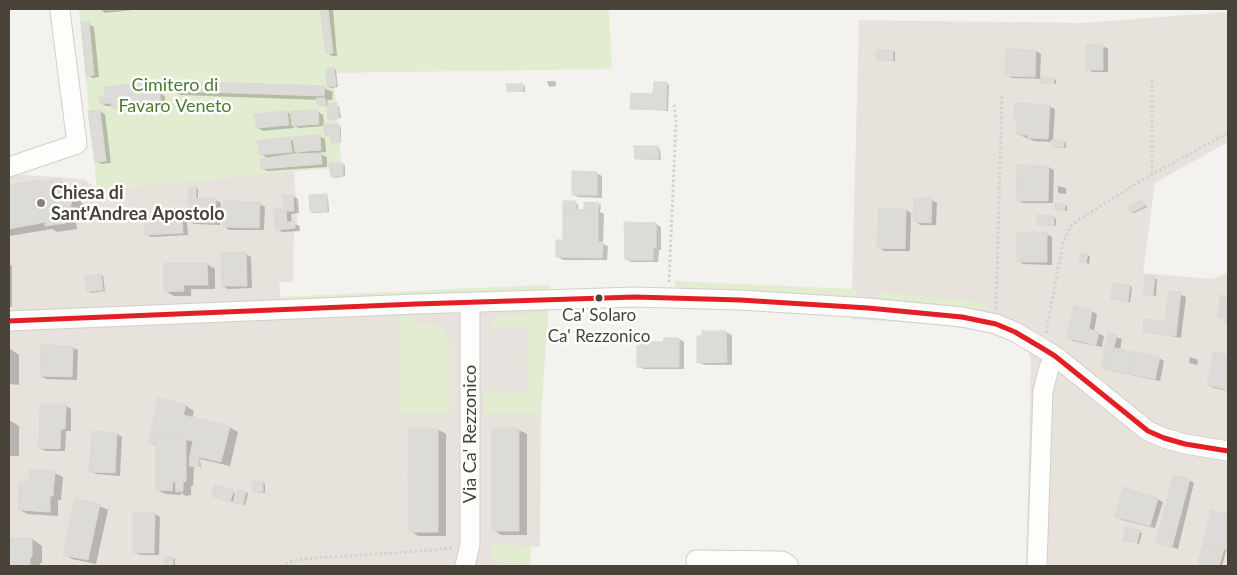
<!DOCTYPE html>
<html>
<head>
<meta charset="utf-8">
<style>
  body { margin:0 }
  #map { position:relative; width:1237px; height:575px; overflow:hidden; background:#f4f2ee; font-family:Lato,sans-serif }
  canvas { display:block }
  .frame { position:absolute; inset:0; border:10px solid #4a4339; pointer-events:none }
</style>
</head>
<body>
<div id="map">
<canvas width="1237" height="575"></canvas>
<div class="frame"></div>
</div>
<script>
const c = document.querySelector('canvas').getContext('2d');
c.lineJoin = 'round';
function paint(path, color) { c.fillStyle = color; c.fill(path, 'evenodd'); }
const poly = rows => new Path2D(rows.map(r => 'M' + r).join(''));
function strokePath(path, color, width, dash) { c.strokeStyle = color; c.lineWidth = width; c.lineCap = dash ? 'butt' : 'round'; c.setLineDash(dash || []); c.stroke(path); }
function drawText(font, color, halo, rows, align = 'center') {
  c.font = font + ' Lato,sans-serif'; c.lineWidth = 5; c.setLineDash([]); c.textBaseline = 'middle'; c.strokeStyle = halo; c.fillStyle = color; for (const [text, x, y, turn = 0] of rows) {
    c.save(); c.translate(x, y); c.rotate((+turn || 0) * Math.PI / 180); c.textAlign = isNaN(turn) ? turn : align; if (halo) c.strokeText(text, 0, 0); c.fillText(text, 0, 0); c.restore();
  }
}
paint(poly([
  [1228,12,1228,142,1155,183,1143,273,1212,279,1228,272,1228,566,1026,566,1031,362,1029,352,1012,340,973,329,918,323,853,319,853,299,857,290,852,289,859,20,1082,23],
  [294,171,298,231,294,232,293,282,279,282,281,302,545,291,548,315,541,414,540,547,531,547,530,566,9,566,9,174,84,179,98,190]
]), '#e7e3dc');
paint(poly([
  [79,9,609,9,612,69,333,73,342,167,97,190],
  [674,281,852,289,857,290,853,299,678,289,675,286],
  [543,285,551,285,549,289,545,291,280,302,279,297],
  [878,292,990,303,985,309,978,310,883,301],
  [547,312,541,414,484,414,484,392,527,391,528,328,488,328,495,319,501,316],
  [399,316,413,316,415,322,418,325,435,324,445,330,449,343,449,413,398,413],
  [491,544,531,547,530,566,522,566,492,560]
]), '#e2ecd0');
paint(poly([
  [485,332,524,332,523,388,484,387]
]), '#e6e3df');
paint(poly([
  [100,9,142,9,105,13],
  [322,9,333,9,337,56,332,56,327,53],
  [88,24,94,27,99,77,93,78,87,75],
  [1103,46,1108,49,1108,72,1092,72,1087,69],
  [892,51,895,52,895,61,877,60],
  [1036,51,1041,54,1040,78,1053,79,1056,80,1056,84,1045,84,1043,83,1043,79,1012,78,1006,75],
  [334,69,336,70,338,87,331,88,328,87],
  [547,81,554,81,556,82,556,86,550,87,548,85],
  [153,83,159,86,160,93,165,96,165,104,119,110,113,106,106,106,101,103,107,99],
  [667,84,669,85,668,111,631,108,654,95],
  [522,85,525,86,525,92,508,91],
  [324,88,333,92,332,100,327,100,328,105,339,106,341,118,331,120,329,119,328,106,318,105,318,100,180,95,171,90],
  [1049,106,1055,109,1053,141,1064,141,1066,143,1066,148,1054,147,1052,146,1052,142,1034,141,1017,134,1018,118],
  [99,111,105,114,111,163,102,164,96,161],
  [317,111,323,115,324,125,341,127,341,143,332,142,332,136,326,136,325,126,299,128,294,126,294,128,263,131,258,128,287,112,292,115],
  [319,136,325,139,326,152,318,153,327,157,327,167,267,171,262,168,269,159,261,154,290,139,294,141],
  [296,151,303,155,297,155],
  [658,148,660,149,661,160,636,159],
  [331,164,345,165,345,176,335,178,333,177],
  [1048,167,1054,170,1053,203,1023,203,1017,200],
  [596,173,602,176,602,198,578,197,573,194],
  [41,181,45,183,60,181,71,187,73,196,80,200,83,205,81,214,75,217,77,229,57,232,52,229,10,236,9,186],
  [1058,186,1066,188,1066,194,1058,193],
  [190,188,198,189,198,199,216,200,221,203,220,225,194,224,189,221],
  [293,196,298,199,299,213,291,214,292,223,300,226,300,231,282,232,277,229],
  [326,196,328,197,329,212,313,213,311,212],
  [932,200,937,203,936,225,920,225,915,221],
  [1142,200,1147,207,1134,213,1131,212],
  [564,202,578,204,578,211,585,211,598,204,601,205,600,212,604,214,603,244,608,246,607,260,563,260,558,257,564,242],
  [259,204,265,207,264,230,229,230,224,226],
  [1056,205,1065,205,1067,206,1067,211,1058,210,1056,209],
  [906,210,911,213,910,251,884,251,879,247],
  [1054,217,1056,219,1056,226,1038,224],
  [182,219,187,222,188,235,151,237,146,234],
  [625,224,656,224,661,227,661,250,659,250,658,262,631,262,626,259],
  [1047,234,1052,237,1052,265,1023,264,1018,261],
  [246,254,251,257,252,288,228,289,223,286],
  [1087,255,1090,256,1089,264,1080,261],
  [9,264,12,266,12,307,9,307],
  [207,264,215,269,215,289,191,289,191,296,174,296,165,291,165,265],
  [100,275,103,276,105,291,91,293,89,292],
  [1146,277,1157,279,1156,296,1145,294],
  [1129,286,1132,287,1130,302,1112,299],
  [1180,294,1186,297,1181,338,1144,331,1145,321,1166,323],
  [1091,311,1097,314,1094,332,1104,336,1102,347,1073,341,1068,337],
  [726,332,732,335,732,365,704,365,698,362,703,333],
  [1109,335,1122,339,1120,350,1159,358,1164,361,1160,381,1107,370,1102,367],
  [679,339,684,342,684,369,644,369,638,366,665,343],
  [72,347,78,350,77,380,46,379,41,376],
  [9,348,19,355,19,385,9,384],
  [1215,353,1228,356,1228,391,1214,388,1208,385],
  [1190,357,1198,360,1197,365,1189,363],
  [159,400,186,406,194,411,192,419,229,427,238,432,230,466,200,459,201,467,194,467,193,486,191,486,191,495,186,496,181,493,180,495,166,494,157,490,157,446,149,442],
  [66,406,71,409,71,431,66,431,65,451,46,451,40,448],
  [9,420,19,426,19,456,9,456],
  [437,429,446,434,446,536,418,536,410,531],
  [493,430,519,430,527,434,527,535,501,535,493,530],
  [117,434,122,437,120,476,96,474,90,471],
  [54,473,63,477,61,500,58,500,58,516,28,514,19,510,25,485],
  [1189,480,1194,483,1178,549,1163,545,1157,542],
  [262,482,265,484,265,493,254,492],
  [233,492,235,493,233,502,216,497],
  [245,492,248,493,245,505,237,504],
  [1157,499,1163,502,1155,528,1122,520,1117,517],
  [100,506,108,510,96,564,72,559,64,554],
  [1212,511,1228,515,1228,551,1226,551,1222,566,1198,566],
  [155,514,160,517,159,555,140,555,134,552],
  [1127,528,1142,533,1139,544,1126,540],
  [9,539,32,539,42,546,42,563,40,563,40,566,9,566],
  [166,558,175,559,175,566,166,566]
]), '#0003');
const building = poly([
  [320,9,328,9,333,53,326,54,320,9],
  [81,22,89,22,94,75,86,76,81,22],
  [1103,44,1103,70,1086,70,1086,45,1103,44],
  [1006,49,1036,50,1035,77,1005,76,1006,49],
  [876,50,893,50,893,61,876,60,876,50],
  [334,68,336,86,327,87,326,69,334,68],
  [1041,77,1054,78,1054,84,1041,83,1041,77],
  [170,81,325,86,324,96,170,91,170,81],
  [154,82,155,93,160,92,160,102,112,108,111,103,100,104,99,97,106,98,104,87,154,82],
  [654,82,667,82,666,110,630,109,631,93,653,94,654,82],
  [506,84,523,84,523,91,507,92,506,84],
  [316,98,325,98,326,104,337,103,339,118,328,120,327,105,317,105,316,98],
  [1015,103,1050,105,1048,139,1028,138,1028,135,1016,135,1016,118,1014,118,1015,103],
  [100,110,106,161,95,162,88,111,100,110],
  [318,110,319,124,292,126,290,111,318,110],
  [287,111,289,125,257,128,254,114,287,111],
  [323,124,339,124,340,143,331,143,330,135,325,136,323,124],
  [320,135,321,150,295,152,293,137,320,135],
  [290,137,292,152,260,155,257,141,290,137],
  [1051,140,1064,140,1064,147,1051,147,1051,140],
  [634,146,658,146,659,159,635,159,634,146],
  [321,153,322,164,261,169,260,159,293,154,321,153],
  [329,163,343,163,343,175,331,177,329,163],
  [1017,165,1049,166,1048,201,1016,201,1017,165],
  [572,171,597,172,597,195,572,195,572,171],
  [60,179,62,191,69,192,73,198,70,208,64,211,66,223,45,226,45,222,9,229,9,185,41,180,42,182,60,179],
  [189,187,196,187,196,198,188,198,189,187],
  [327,194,327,212,310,212,309,195,327,194],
  [282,195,293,195,294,211,286,211,287,222,295,221,295,228,275,230,274,209,285,209,282,195],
  [188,198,216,199,215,223,188,222,188,198],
  [914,198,932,198,931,223,913,222,914,198],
  [1142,199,1145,206,1130,213,1127,206,1142,199],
  [224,201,260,202,259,228,223,227,224,201],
  [563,201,576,201,576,209,563,209,563,201],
  [584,202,599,203,598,210,584,210,584,202],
  [1055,203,1065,204,1065,210,1055,210,1055,203],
  [879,208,906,209,905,249,877,248,879,208],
  [563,209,598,210,598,242,603,242,602,258,556,257,556,240,563,240,563,209],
  [1037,215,1054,216,1054,226,1037,225,1037,215],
  [182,218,183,233,144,235,144,220,182,218],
  [624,222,656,223,656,248,653,247,653,260,625,260,624,222],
  [1017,232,1047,232,1047,262,1017,262,1017,232],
  [246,252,247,286,222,286,221,253,246,252],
  [1080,253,1088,254,1086,263,1079,262,1080,253],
  [164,263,188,263,188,285,183,285,184,291,164,292,164,263],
  [188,263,207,263,208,285,188,285,188,263],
  [101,274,103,290,87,292,85,276,101,274],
  [1145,275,1155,276,1153,296,1143,295,1145,275],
  [1113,283,1130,285,1128,301,1111,299,1113,283],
  [1169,291,1181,292,1176,336,1164,335,1169,291],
  [1221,295,1228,297,1228,323,1224,322,1225,319,1217,317,1221,295],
  [1074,306,1092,310,1089,329,1099,332,1096,345,1066,338,1074,306],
  [1144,319,1165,322,1164,335,1143,332,1144,319],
  [702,331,726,331,727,362,697,363,697,336,702,336,702,331],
  [1108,333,1117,335,1108,370,1101,368,1108,333],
  [664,338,679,338,679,367,637,367,637,342,663,342,664,338],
  [41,345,73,346,72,377,40,376,41,345],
  [1115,348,1133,352,1129,374,1108,370,1112,352,1114,352,1115,348],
  [1133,352,1160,357,1155,379,1129,374,1133,352],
  [1214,352,1228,355,1228,390,1207,385,1214,352],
  [158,398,186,405,183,415,230,426,221,462,190,455,193,441,151,432,158,398],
  [40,404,66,404,65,429,61,429,60,449,39,448,40,404],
  [408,428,438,428,438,479,408,479,408,428],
  [492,428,519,428,519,479,492,479,492,428],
  [92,431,117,433,115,473,89,472,92,431],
  [151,432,186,440,186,481,183,482,183,491,176,492,175,481,173,481,172,491,156,490,156,444,148,442,151,432],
  [190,455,199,457,199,467,189,466,190,455],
  [30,470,55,471,53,496,50,496,50,512,18,510,19,481,25,483,30,477,30,470],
  [1173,475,1190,479,1172,547,1156,543,1173,475],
  [408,479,438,479,438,532,408,532,408,479],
  [492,479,519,479,519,531,492,531,492,479],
  [263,481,263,492,253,493,252,482,263,481],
  [215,485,234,490,230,502,212,496,215,485],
  [1123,487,1158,498,1150,526,1115,517,1123,487],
  [238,490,246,491,243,505,234,503,238,490],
  [75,499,100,504,88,560,63,555,75,499],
  [1211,510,1228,514,1228,550,1203,544,1211,510],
  [133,512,155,513,154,553,133,553,133,512],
  [1126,527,1140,530,1137,543,1123,540,1126,527],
  [9,538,32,538,32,557,30,557,30,566,9,566,9,538],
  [1203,544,1224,549,1219,566,1197,566,1203,544],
  [165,557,173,557,173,566,165,566,165,557]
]);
paint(building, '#dddbd7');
strokePath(building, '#dcd9d4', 1);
const minor = poly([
  [9,167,77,144,60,11],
  [9,321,416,304,635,297,740,300,868,308,962,317,996,324,1015,332,1042,348,1055,356,1148,431,1164,438,1185,444,1228,451],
  [696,560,782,561,788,565,788,566],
  [465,566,470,544,470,302],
  [1037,566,1043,391,1049,368,1055,356]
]);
strokePath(minor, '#d2cfcb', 21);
strokePath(poly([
  [1152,80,1152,175],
  [669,282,676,121,674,104],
  [996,309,1002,93],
  [1046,333,1063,242,1071,226,1078,220,1142,180,1228,133],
  [281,566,290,562,301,559,422,551,452,548]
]), '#d3d2cc', 3, [2.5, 2.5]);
strokePath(minor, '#fdfdfc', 19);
strokePath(poly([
  [9,321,416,304,635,297,740,300,868,308,962,317,996,324,1015,332,1042,348,1055,356,1148,431,1164,438,1185,444,1228,451]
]), '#e31e24', 5);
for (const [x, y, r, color] of [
  [41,203,5,"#868078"],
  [599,298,4.5,"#4a4339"]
]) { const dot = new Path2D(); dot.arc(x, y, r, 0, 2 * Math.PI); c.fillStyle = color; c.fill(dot); strokePath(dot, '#fff', 2); }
drawText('17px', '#4a4339', '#fff', [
  ["Ca' Solaro",599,316],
  ["Ca' Rezzonico",599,337]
]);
drawText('18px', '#4c7c2d', '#fff', [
  ["Cimitero di",175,85],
  ["Favaro Veneto",175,106]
]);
drawText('bold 18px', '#4a4339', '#fff', [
  ["Chiesa di",51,193],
  ["Sant'Andrea Apostolo",51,214]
], 'left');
drawText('18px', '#4a4339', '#fff', [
  ["Via Ca' Rezzonico",470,434,-90]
]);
</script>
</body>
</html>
